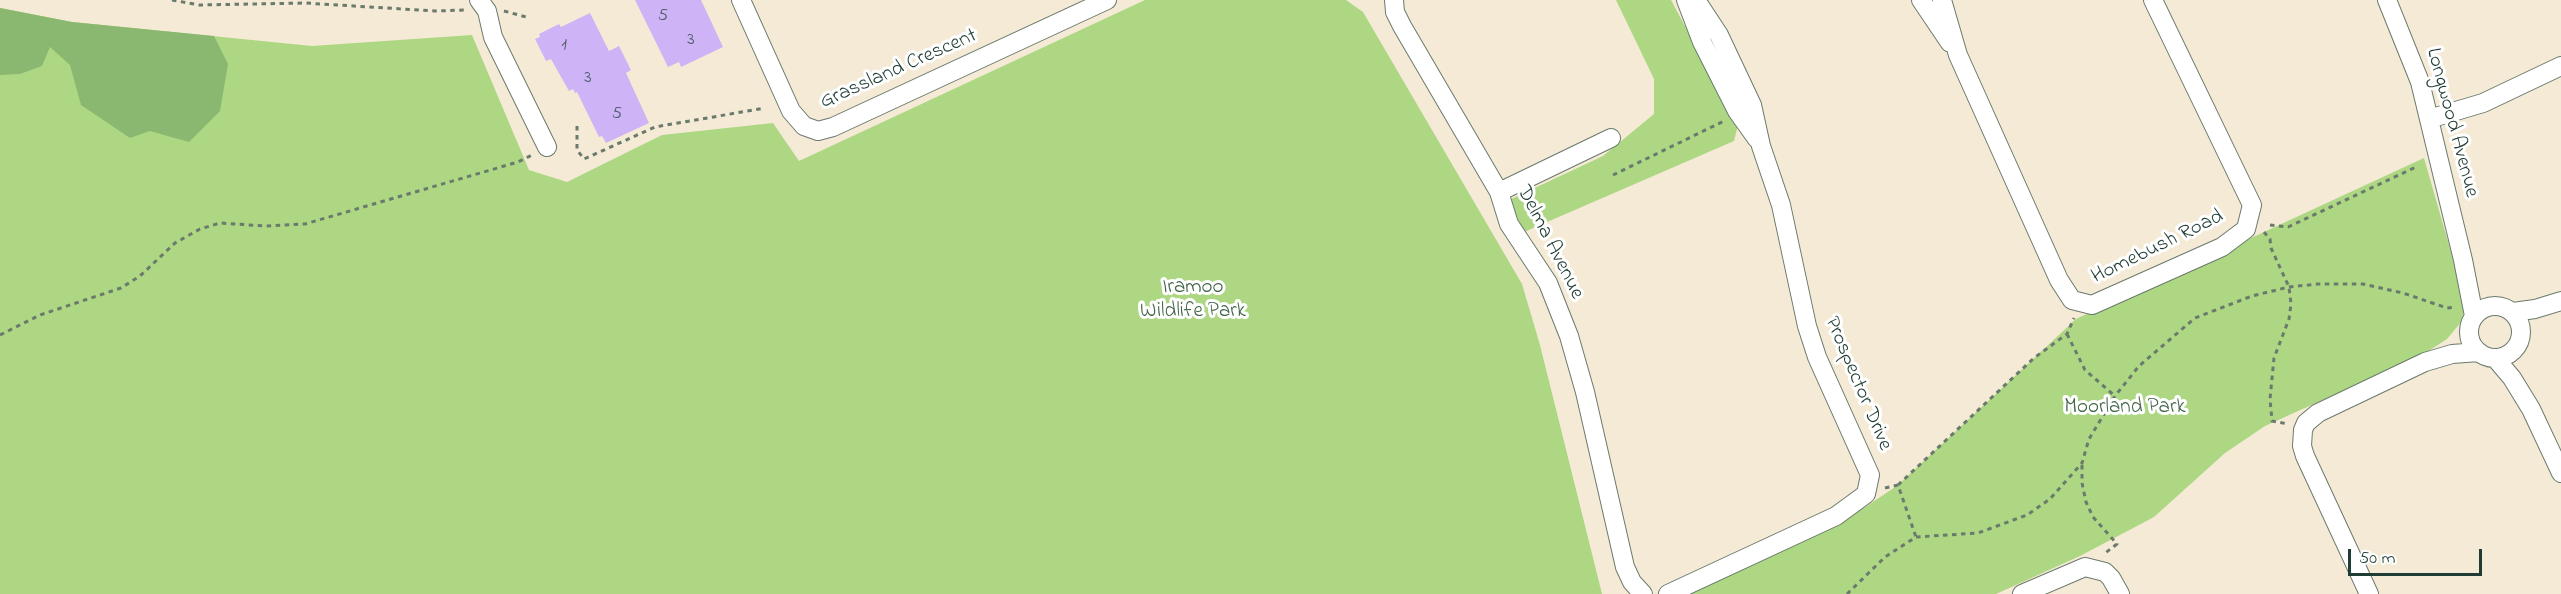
<!DOCTYPE html>
<html>
<head>
<meta charset="utf-8">
<style>
  body { margin:0 }
  #map { position:relative; width:2561px; height:594px; overflow:hidden; background:#f5ead5; font-family:"Indie Flower",sans-serif }
  canvas { display:block }
  .scale { position:absolute; left:2348px; top:549px; width:134px; height:27px; box-sizing:border-box; border:3px solid #1f3d34; border-top:0; padding-left:8px; font-size:18px; line-height:21px; white-space:nowrap; color:#1f3d34; -webkit-text-stroke:4px #fff; paint-order:stroke }
</style>
</head>
<body>
<div id="map">
<canvas width="2561" height="594"></canvas>
<div class="scale">50 m</div>
</div>
<script>
const c = document.querySelector('canvas').getContext('2d');
c.lineJoin = 'round';
function paint(path, color) { c.fillStyle = color; c.fill(path, 'evenodd'); }
const poly = rows => new Path2D(rows.map(r => 'M' + r).join(''));
function strokePath(path, color, width, dash) { c.strokeStyle = color; c.lineWidth = width; c.lineCap = dash ? 'butt' : 'round'; c.setLineDash(dash || []); c.stroke(path); }
function drawText(font, color, halo, rows, align = 'center') {
  c.font = font + ' "Indie Flower",sans-serif'; c.lineWidth = 6; c.setLineDash([]); c.textBaseline = 'middle'; c.strokeStyle = halo; c.fillStyle = color; for (const [text, x, y, turn = 0] of rows) {
    c.save(); c.translate(x, y); c.rotate((+turn || 0) * Math.PI / 180); c.textAlign = isNaN(turn) ? turn : align; if (halo) c.strokeText(text, 0, 0); c.fillText(text, 0, 0); c.restore();
  }
}
paint(poly([
  [1145,0,1346,0,1363,12,1522,284,1540,345,1602,594,0,594,0,8,72,22,312,46,472,35,529,170,567,182,662,135,773,123,799,161],
  [1616,0,1671,0,1738,125,1734,141,1524,232,1509,200,1603,156,1654,114,1654,79],
  [2424,158,2465,301,2462,321,2447,339,2422,355,2265,426,2225,453,2154,517,2080,556,1996,594,1679,594,1864,508,1898,485,2076,319]
]), '#add783');
paint(poly([
  [0,8,72,22,214,36,228,64,220,111,189,142,150,131,130,138,81,105,70,65,50,47,42,66,20,74,0,75]
]), '#8ab871');
paint(poly([
  [635,0,701,0,723,47,681,67,679,62,668,67],
  [590,13,609,51,619,46,631,70,626,73,649,123,606,143,602,136,599,137,577,92,575,93,573,89,569,91,551,59,546,61,535,39,540,37,539,34,559,24,561,27]
]), '#ceb4f7');
const minor = poly([
  [479,0,487,11,493,37,547,147],
  [741,0,791,111,804,126,818,131,833,127,1107,0],
  [1394,0,1395,12,1402,26,1499,192,1509,224,1548,283,1569,336,1585,392,1625,567,1632,582,1643,594],
  [1686,0,1702,42,1737,111,1757,139],
  [1921,0,1950,43],
  [1942,0,1958,55,2059,280,2072,300,2092,305,2222,247,2246,229,2252,205,2153,0],
  [2387,0,2420,82,2463,260,2474,316],
  [2429,119,2483,103,2561,66],
  [1499,192,1611,138],
  '2469 332a26 26 0 1 1 52 0a26 26 0 1 1-52 0Z',
  [2513,312,2535,309,2561,301],
  [2495,358,2512,378,2531,409,2561,473],
  [1668,594,1836,516,1866,494,1870,475,1817,357,1807,326,1781,205,1761,146,1752,105,1719,35,1696,0],
  [2022,594,2085,567,2105,572,2111,578,2120,594],
  [2369,594,2305,456,2302,446,2303,430,2306,423,2318,413,2425,362,2452,354,2479,352]
]);
strokePath(minor, '#6a7a6c', 20);
strokePath(poly([
  [172,0,199,5,305,3,435,11,466,10],
  [504,11,530,18],
  [577,126,577,150,584,159,655,127,765,108],
  [1613,175,1724,121],
  [2270,225,2288,227,2416,167],
  [2264,232,2270,239,2271,248,2289,287,2291,304,2289,319,2274,358,2270,399,2272,421,2288,424],
  [2067,334,2085,370,2115,396],
  [0,335,40,315,121,288,140,276,175,243,200,229,220,223,265,226,305,224,518,162,532,155],
  [2082,465,2082,483,2086,502,2093,517,2117,544,2104,554],
  [1898,485,2034,358,2067,334,2074,318],
  [1885,488,1898,485,1916,537],
  [1847,594,1885,557,1916,537,1978,533,2027,515,2050,499,2082,463,2089,439,2115,396,2139,366,2195,318,2252,296,2289,287,2318,284,2363,284,2403,293,2447,308,2456,307]
]), '#6a7a6c', 3, [4.5, 4.5]);
strokePath(minor, '#fff', 18);
drawText('18px', '#4b5b65', null, [
  ["5",663,17],
  ["3",691,41],
  ["1",564,46],
  ["3",588,79],
  ["5",617,115]
]);
drawText('21px', '#1f3d34', '#fff', [
  ["Grassland Crescent",899,70,-24],
  ["Longwood Avenue",2451,123,75],
  ["Delma Avenue",1549,243,63],
  ["Homebush Road",2158,248,-26],
  ["Prospector Drive",1857,384,67]
]);
drawText('21px', '#426448', '#fff', [
  ["Iramoo",1193,289],
  ["Wildlife Park",1193,313],
  ["Moorland Park",2125,409]
]);
</script>
</body>
</html>
